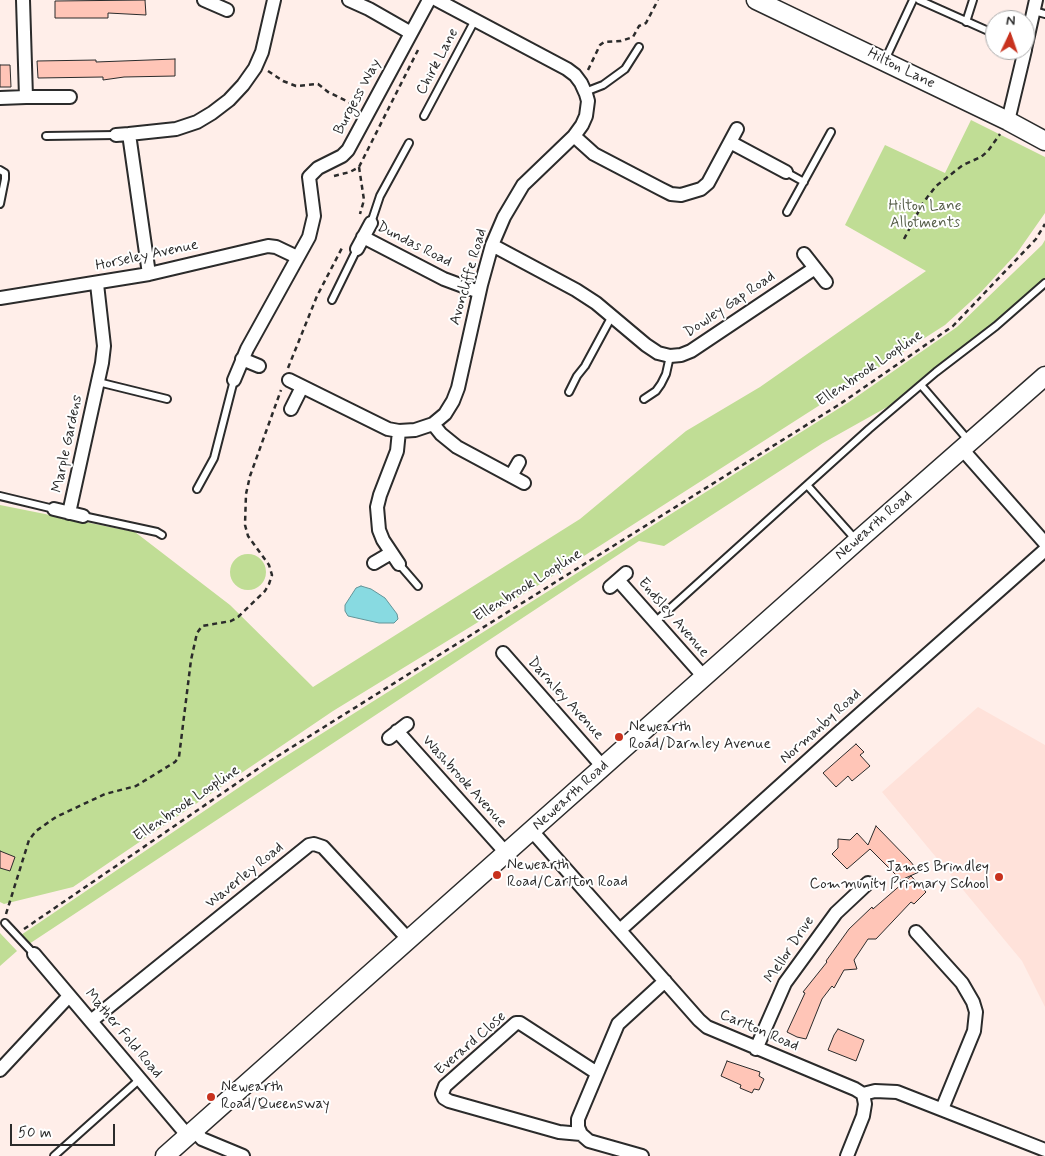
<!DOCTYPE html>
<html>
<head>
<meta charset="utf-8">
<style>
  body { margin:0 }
  #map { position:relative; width:1045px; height:1156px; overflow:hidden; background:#ffeee9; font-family:Mynerve,sans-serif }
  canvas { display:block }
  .north { position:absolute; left:985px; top:10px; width:50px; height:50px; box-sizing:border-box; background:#fff; border:1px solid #aaa; border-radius:50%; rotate:3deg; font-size:14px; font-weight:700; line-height:20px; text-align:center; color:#2b2b2b }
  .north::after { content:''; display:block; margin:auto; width:18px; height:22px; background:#c8321e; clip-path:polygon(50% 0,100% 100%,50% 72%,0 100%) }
  .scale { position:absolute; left:10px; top:1124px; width:105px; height:22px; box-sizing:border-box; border:2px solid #2b2b2b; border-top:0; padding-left:6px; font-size:15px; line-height:18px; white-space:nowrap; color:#2b2b2b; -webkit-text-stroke:4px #fff; paint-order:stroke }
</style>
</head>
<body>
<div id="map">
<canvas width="1045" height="1156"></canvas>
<div class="north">N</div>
<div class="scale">50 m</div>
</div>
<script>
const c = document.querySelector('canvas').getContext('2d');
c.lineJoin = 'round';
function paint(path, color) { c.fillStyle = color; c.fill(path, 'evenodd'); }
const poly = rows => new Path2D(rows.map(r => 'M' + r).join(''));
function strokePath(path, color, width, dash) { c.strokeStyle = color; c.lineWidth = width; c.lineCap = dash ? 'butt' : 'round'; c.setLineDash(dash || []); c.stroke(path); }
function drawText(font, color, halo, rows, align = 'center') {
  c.font = font + ' Mynerve,sans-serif'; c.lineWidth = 4; c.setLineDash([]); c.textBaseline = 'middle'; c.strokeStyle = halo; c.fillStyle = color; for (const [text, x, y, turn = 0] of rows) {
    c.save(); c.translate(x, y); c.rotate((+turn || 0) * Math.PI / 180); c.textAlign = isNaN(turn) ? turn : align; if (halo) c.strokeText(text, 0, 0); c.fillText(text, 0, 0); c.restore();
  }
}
paint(poly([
  [978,707,1045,745,1045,1007,1022,961,882,792]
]), '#ffe2da');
paint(poly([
  [971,120,1045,157,1045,213,1017,253,981,292,945,325,537,586,333,711,73,887,4,904,0,902,0,505,135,532,230,605,313,687,580,519,686,431,760,387,926,271,845,225,885,145,945,173],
  [1045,240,1045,280,986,331,889,406,823,443,664,546,639,541,29,944,21,935,275,763,849,402,957,327,1042,245],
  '230 572a18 18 0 1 1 36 0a18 18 0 1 1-36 0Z',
  [0,933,17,951,0,966]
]), '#c0dd95');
const water = poly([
  [361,586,371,589,385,598,397,614,398,619,394,623,379,623,348,616,345,611,345,605,356,588,361,586]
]);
paint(water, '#88dae1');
strokePath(water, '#639498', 1);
const building = poly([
  [145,0,146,15,108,13,108,18,55,18,55,1,145,0],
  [175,59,175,76,124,77,103,80,103,77,38,78,37,61,96,60,96,62,175,59],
  [0,65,10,65,11,87,0,87,0,65],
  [856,744,864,752,860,755,870,766,852,781,848,776,836,787,823,773,856,744],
  [876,826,910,861,919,872,901,880,870,849,847,869,832,854,838,848,838,839,850,840,857,833,868,845,876,826],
  [0,851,15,857,10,871,0,868,0,851],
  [911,876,926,892,914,904,911,902,876,939,868,939,854,960,857,969,844,970,834,988,832,986,822,999,806,1039,797,1037,787,1032,805,993,803,992,827,962,826,961,849,929,872,907,873,909,911,876],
  [838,1029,864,1040,856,1061,828,1050,834,1035,838,1029],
  [727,1061,760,1072,759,1076,764,1079,759,1090,754,1089,752,1093,740,1088,741,1085,721,1076,727,1061]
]);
paint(building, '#ffc5b7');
strokePath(building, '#2b2b2b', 1);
const lane = poly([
  [919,0,995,34],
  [1034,11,1045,14],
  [966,22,973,0],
  [885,60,913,0],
  [585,92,603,85,625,69,639,47],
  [424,116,475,20],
  [46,136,116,135],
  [0,170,5,173,5,179,0,204],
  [786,172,804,182],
  [787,212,831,132],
  [371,223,380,196,409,143],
  [332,300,357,249],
  [98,382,167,399],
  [921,385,969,441],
  [569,392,577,376,585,366,612,316],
  [644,399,656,391,661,384,666,374,670,356],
  [807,485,856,540],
  [197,489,214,458,234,380],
  [0,496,54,509],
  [83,516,157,532,162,535],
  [399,564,418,586],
  [655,622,869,429,936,372,996,326,1045,283],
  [5,923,34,954],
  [54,1156,140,1079]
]);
const street = poly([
  [23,0,26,97,70,97],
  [204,0,227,10],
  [349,0,369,9,411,33],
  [1025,49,1036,0],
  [0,98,26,97],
  [1008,121,1025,50],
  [129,134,176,129,197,122,212,113,229,100,243,85,255,68,262,52,274,0],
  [116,135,129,134,149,274],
  [574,136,594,154,661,189,671,194,681,195,701,189,708,183,737,129],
  [730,142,786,172],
  [363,237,444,279,479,292],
  [492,245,576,290,596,303,646,345,658,353,670,356,681,355,691,351,815,268],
  [357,249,371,223],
  [804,254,826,282],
  [0,298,149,274,268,246,276,247,297,257],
  [242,359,259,366],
  [234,380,247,349,309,237,314,216,309,177,318,168,342,156,348,150,429,0],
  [289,380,388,429,399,431,415,430,433,424,445,414,453,401,458,388,481,285,492,245,504,217,523,185,574,136,582,125,586,116,588,101,586,94,581,83,575,75,567,69,437,0],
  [291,409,302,387],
  [433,424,441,434,457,447,524,483],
  [962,449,1045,543],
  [511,476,519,462],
  [54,509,83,516],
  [69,513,102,363,104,346,97,284],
  [374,563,391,553],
  [399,564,383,540,379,530,377,507,380,495,397,451,399,431],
  [618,580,704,677],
  [610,587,626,573],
  [503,653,603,767],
  [397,731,507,854],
  [389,738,407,724],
  [532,831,699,1020,707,1027,855,1089,863,1094,875,1091,897,1092,1045,1150],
  [620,930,834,737,1045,550],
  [916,932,962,983,973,1002,976,1012,974,1031,942,1109],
  [34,954,188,1136],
  [91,1021,309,845,314,844,323,847,409,940],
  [756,1049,785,983,836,913,868,883],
  [0,1070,69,996],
  [597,1073,520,1023,516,1023,445,1086,442,1094,444,1098,449,1101,559,1132,581,1134,589,1141,642,1156],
  [194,1130,202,1139,243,1156],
  [581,1134,578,1127,578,1119,618,1024,665,981],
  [847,1156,863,1116,865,1104,863,1094]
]);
const secondary = poly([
  [756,0,1008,121,1045,141],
  [165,1156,857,541,1045,376]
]);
strokePath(lane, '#2b2b2b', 10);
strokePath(street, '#2b2b2b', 16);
strokePath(secondary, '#2b2b2b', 21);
strokePath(poly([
  [588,70,600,45,604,42,621,41,633,37,639,26,646,23,658,0],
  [268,71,283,81,296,86,318,84,328,92,357,106],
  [359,167,364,200,360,214],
  [334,176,350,172,359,167,418,50],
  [904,239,923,203,936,186,963,165,981,157,988,151,1000,134],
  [288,368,317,296,343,246],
  [6,914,29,840,36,831,56,817,105,794,136,786,175,762,179,757,191,660,197,633,202,626,231,621,238,617,265,591,269,584,272,575,269,565,248,536,245,525,246,494,250,476,281,390],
  [24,929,265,764,840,404,953,326,1036,239,1045,224]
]), '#2b2b2b', 2.5, [5, 4]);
strokePath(lane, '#fff', 6);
strokePath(street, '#fff', 12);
strokePath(secondary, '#fff', 18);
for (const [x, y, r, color] of [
  [619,737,5,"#c8321e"],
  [497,875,5,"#c8321e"],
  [999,877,5,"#c8321e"],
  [211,1097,5,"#c8321e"]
]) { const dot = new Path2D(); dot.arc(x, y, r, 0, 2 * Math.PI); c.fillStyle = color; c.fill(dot); strokePath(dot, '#fff', 2); }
drawText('15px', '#2b2b2b', '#fff', [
  ["Chirk Lane",438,62,-62],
  ["Hilton Lane",901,69,26],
  ["Burgess Way",358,97,-62],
  ["Dundas Road",414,245,27],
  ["Horseley Avenue",147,256,-12],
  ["Avoncliffe Road",469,277,-74],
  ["Dowley Gap Road",730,305,-34],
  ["Ellenbrook Loopline",870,369,-34],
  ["Marple Gardens",68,444,-78],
  ["Newearth Road",874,526,-41],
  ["Ellenbrook Loopline",528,586,-32],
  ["Endsley Avenue",673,618,49],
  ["Darnley Avenue",565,699,48],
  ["Normanby Road",821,727,-42],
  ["Washbrook Avenue",464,782,48],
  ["Newearth Road",571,796,-42],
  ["Ellenbrook Loopline",187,804,-34],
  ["Waverley Road",245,876,-39],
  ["Mellor Drive",790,950,-56],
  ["Carlton Road",759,1031,23],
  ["Mather Fold Road",123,1034,50],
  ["Everard Close",471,1044,-41]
]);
drawText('15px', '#58604b', '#fff', [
  ["Hilton Lane",925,207],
  ["Allotments",925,224]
]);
drawText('15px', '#2b2b2b', '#fff', [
  ["Newearth",629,728],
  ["Road/Darnley Avenue",629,745],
  ["Newearth",507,866],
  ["Road/Carlton Road",507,883],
  ["James Brindley",989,868,"right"],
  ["Community Primary School",989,885,"right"],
  ["Newearth",221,1088],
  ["Road/Queensway",221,1105]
], 'left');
</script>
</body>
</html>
